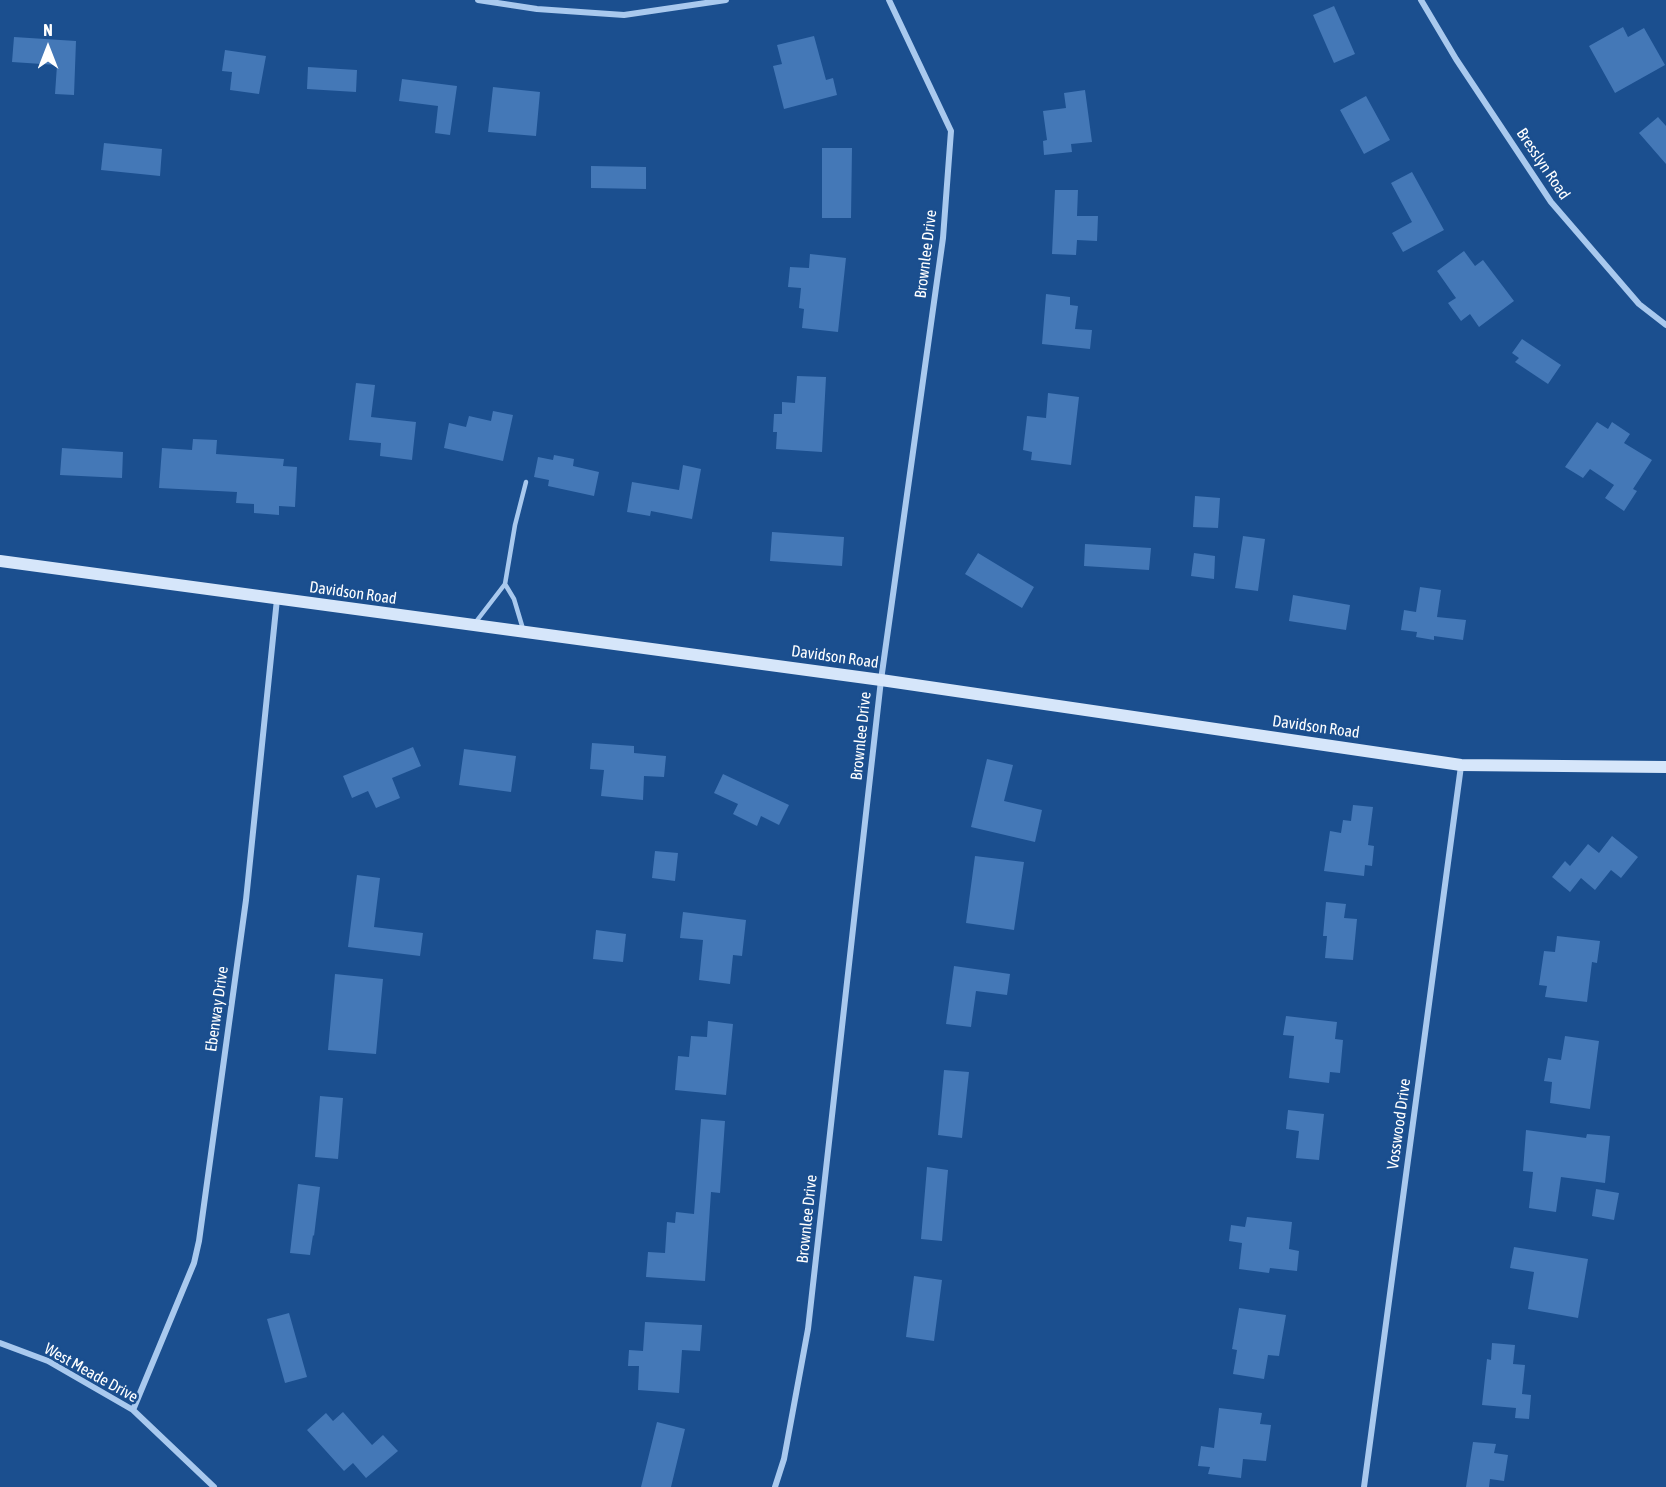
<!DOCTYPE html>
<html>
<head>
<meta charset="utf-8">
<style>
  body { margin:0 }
  #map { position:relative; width:1666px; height:1487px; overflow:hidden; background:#1b4f8f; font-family:"Asap Condensed",sans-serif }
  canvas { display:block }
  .north { position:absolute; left:18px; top:18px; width:60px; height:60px; -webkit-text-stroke:4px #1b4f8f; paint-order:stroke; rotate:0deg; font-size:16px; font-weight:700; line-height:24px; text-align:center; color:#fff }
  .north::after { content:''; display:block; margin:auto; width:21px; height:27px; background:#fff; clip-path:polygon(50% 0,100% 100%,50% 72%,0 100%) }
</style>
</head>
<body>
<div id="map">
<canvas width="1666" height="1487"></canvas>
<div class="north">N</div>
</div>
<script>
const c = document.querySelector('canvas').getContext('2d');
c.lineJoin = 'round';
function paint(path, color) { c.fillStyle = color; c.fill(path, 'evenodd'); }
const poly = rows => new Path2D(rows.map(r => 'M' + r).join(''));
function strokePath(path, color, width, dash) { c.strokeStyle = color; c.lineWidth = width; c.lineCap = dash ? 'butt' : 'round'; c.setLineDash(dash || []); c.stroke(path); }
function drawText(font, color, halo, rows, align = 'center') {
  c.font = font + ' "Asap Condensed",sans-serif'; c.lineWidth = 5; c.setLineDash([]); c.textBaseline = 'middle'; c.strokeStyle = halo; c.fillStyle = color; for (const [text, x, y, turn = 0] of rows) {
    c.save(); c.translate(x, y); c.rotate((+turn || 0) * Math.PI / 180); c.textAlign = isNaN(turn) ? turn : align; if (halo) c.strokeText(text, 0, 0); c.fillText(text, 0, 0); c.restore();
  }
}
paint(poly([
  [1334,6,1355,54,1334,63,1313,15],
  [1623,27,1628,37,1644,28,1665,65,1615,93,1589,46],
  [814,36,826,80,833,78,837,95,784,109,773,66,782,64,777,45],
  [14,37,76,41,74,95,55,94,57,65,12,62],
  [225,50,266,56,259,94,230,90,232,72,222,71],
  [308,67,357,70,356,92,307,89],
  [402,79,457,86,450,135,435,133,438,106,399,101],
  [493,87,540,92,536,136,488,132],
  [1085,90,1092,142,1071,144,1072,152,1044,155,1043,141,1047,140,1043,111,1066,108,1064,93],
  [1366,96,1390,140,1364,154,1340,110],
  [1658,117,1666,126,1666,164,1639,133],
  [104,143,162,149,160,176,101,170],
  [822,148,852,148,851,218,822,218],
  [591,166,646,167,646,189,591,188],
  [1412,172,1444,230,1403,252,1392,233,1412,222,1391,183],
  [1055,190,1078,190,1077,216,1098,216,1097,241,1077,240,1076,255,1052,254],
  [1464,251,1475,266,1483,260,1514,301,1479,327,1470,314,1461,321,1448,303,1456,298,1437,271],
  [810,254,846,258,838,332,802,328,804,309,799,308,801,288,788,287,790,267,809,268],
  [1046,294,1070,297,1070,305,1078,306,1075,329,1092,330,1090,349,1042,344],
  [1522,339,1561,365,1548,384,1515,362,1519,358,1512,353],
  [797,376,826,377,822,452,776,449,777,432,773,432,774,414,782,414,782,402,795,403],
  [356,383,375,385,371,417,416,422,412,460,380,456,381,443,349,440],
  [1048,393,1079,397,1071,465,1031,460,1032,452,1023,450,1027,416,1046,418],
  [493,411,513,415,503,461,444,448,449,423,466,427,469,416,491,421],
  [1597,422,1608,429,1612,422,1630,434,1624,443,1652,460,1633,489,1637,491,1624,511,1605,498,1614,485,1590,469,1583,478,1565,467],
  [193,439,217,440,216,454,284,459,283,466,297,467,295,507,279,506,279,515,254,513,254,504,236,503,237,492,159,488,162,448,192,450],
  [62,448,123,452,122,478,60,475],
  [554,455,574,459,573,466,599,472,594,496,548,486,549,480,534,477,538,457,553,460],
  [683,465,701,469,692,519,651,511,650,516,627,512,632,482,679,490],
  [1195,496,1220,498,1218,528,1193,527],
  [772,532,844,537,842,566,770,561],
  [1243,536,1265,539,1258,591,1235,588],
  [1085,544,1151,548,1149,570,1084,566],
  [978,553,1034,587,1022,608,965,574],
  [1194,553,1215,556,1214,579,1191,576],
  [1420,587,1441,590,1437,617,1466,620,1463,640,1434,636,1434,640,1416,637,1417,632,1401,630,1404,610,1416,612],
  [1293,595,1350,605,1346,630,1289,621],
  [592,743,634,746,634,753,666,756,664,777,644,776,643,800,601,796,604,770,590,769],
  [413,747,421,766,392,778,400,798,376,808,368,791,352,798,343,776],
  [464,749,516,756,511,792,459,785],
  [987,759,1013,765,1004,801,1042,810,1035,842,971,827],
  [723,774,789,805,779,825,761,816,757,826,733,814,738,804,714,793],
  [1353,805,1373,807,1368,845,1374,846,1372,866,1365,865,1364,876,1324,871,1330,831,1341,833,1343,820,1351,821],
  [1612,836,1638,857,1621,878,1611,870,1595,890,1581,878,1570,892,1552,877,1565,861,1570,866,1588,844,1599,853],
  [655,851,678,853,675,881,652,878],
  [975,856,1024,862,1014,930,966,923],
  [357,875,380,878,374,927,423,933,420,956,348,947],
  [1326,902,1346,904,1344,918,1357,919,1353,960,1325,958,1327,936,1323,936],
  [683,912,746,920,742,956,733,955,730,984,699,980,703,940,680,938],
  [596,930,626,934,623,962,593,959],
  [1557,936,1600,941,1597,963,1592,962,1587,1002,1545,997,1547,986,1539,985,1544,951,1555,952],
  [954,966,1010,974,1007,995,976,991,971,1027,946,1024],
  [335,974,383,979,376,1054,328,1050],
  [1286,1016,1337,1022,1335,1039,1343,1040,1340,1073,1330,1072,1329,1083,1289,1078,1294,1036,1283,1035],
  [708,1021,733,1024,726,1095,675,1090,678,1056,689,1057,691,1036,707,1037],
  [1565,1036,1599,1041,1590,1109,1550,1103,1552,1082,1544,1081,1548,1058,1561,1060],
  [944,1070,969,1072,962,1138,938,1135],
  [320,1096,343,1098,338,1159,315,1157],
  [1288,1110,1324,1114,1319,1160,1296,1158,1299,1131,1286,1129],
  [701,1119,725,1121,720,1193,711,1192,705,1281,646,1277,648,1252,665,1253,667,1222,675,1223,676,1212,694,1214],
  [1526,1130,1586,1138,1587,1134,1610,1136,1605,1183,1561,1177,1556,1212,1529,1208,1533,1172,1523,1171],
  [927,1167,948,1170,942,1241,921,1239],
  [298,1184,320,1187,314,1236,313,1235,310,1255,290,1253],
  [1596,1189,1619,1193,1614,1220,1592,1216],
  [1247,1217,1292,1222,1289,1249,1299,1251,1297,1271,1270,1268,1269,1273,1239,1269,1242,1243,1229,1241,1231,1225,1245,1227],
  [1514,1247,1588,1259,1578,1318,1528,1309,1534,1272,1510,1268],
  [914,1276,942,1280,934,1341,906,1337],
  [1239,1308,1286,1315,1279,1356,1268,1355,1264,1379,1233,1374,1237,1350,1232,1349],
  [289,1313,307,1377,285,1383,267,1319],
  [645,1322,702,1325,700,1351,682,1350,679,1393,638,1390,639,1366,628,1366,629,1350,643,1351],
  [1492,1343,1515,1345,1513,1364,1525,1365,1522,1394,1531,1395,1529,1419,1515,1418,1516,1408,1482,1405,1487,1359,1491,1360],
  [1219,1408,1262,1413,1260,1424,1271,1425,1266,1461,1243,1459,1241,1478,1208,1474,1210,1467,1198,1466,1201,1446,1214,1448],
  [343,1412,372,1445,383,1435,398,1451,366,1478,353,1463,344,1471,307,1430,326,1413,333,1421],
  [657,1422,685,1429,671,1487,641,1487],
  [1473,1442,1496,1444,1494,1453,1508,1455,1504,1481,1490,1479,1489,1487,1466,1487]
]), '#4478b7');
strokePath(poly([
  [505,584,514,599,523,629],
  [475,623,505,584,515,525,526,482]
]), '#a9c9ee', 4.5);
strokePath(poly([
  [478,0,537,9,624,15,726,0],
  [1421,0,1456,59,1551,202,1639,304,1666,325],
  [0,1343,48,1361,133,1410,214,1487],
  [133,1410,194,1263,199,1241,246,900,277,599],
  [775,1487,784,1459,808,1329,881,680,943,238,951,131,889,0],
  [1364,1487,1461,766]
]), '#a9c9ee', 6);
strokePath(poly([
  [0,561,881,680,1461,765,1666,767]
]), '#d6e6fa', 12);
drawText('16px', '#fff', '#1b4f8f', [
  ["Bresslyn Road",1543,164,56],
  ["Brownlee Drive",926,254,-83],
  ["Davidson Road",353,593,8],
  ["Davidson Road",835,657,8],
  ["Davidson Road",1316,727,8],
  ["Brownlee Drive",861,736,-84],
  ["Ebenway Drive",217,1009,-82],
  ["Vosswood Drive",1399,1124,-82],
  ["Brownlee Drive",807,1219,-84],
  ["West Meade Drive",91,1373,29]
]);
</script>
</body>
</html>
